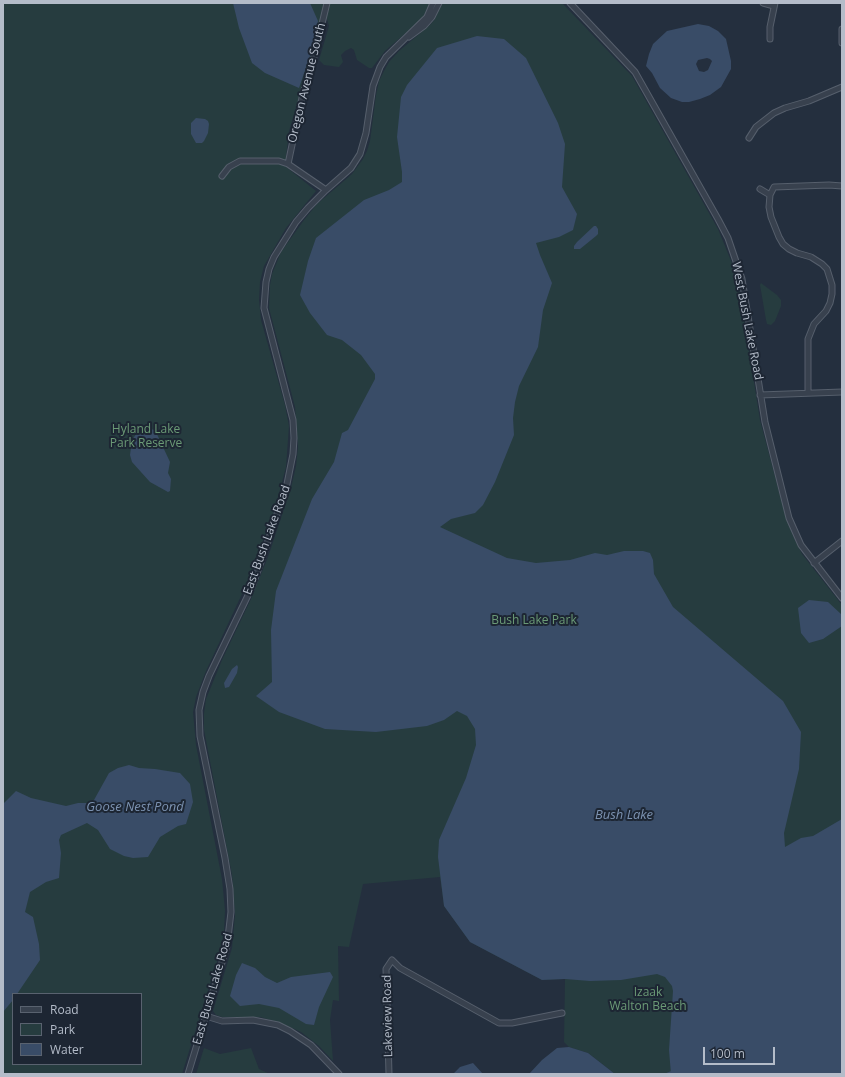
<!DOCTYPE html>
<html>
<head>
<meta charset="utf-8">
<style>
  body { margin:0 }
  #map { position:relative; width:845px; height:1077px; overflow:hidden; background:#242f3e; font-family:"Open Sans",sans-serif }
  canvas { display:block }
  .frame { position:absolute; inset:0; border:4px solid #b4bcc9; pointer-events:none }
  .legend { position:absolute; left:12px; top:993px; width:130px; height:72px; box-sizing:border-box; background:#1d2633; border:1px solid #59626f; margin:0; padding:5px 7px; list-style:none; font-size:12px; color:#b4bcc9 }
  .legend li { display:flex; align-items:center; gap:8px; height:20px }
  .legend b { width:20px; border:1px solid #59626f }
  .scale { position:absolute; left:703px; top:1047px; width:72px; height:18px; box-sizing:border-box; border:2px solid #b4bcc9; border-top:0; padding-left:5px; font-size:12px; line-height:14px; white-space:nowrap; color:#b4bcc9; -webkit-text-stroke:3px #1d2633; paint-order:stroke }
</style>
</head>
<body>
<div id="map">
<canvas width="845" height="1077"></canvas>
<div class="frame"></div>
<ul class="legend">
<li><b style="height:5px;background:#38414e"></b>Road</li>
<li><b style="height:11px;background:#263c3f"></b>Park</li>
<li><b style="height:11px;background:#394c67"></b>Water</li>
</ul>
<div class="scale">100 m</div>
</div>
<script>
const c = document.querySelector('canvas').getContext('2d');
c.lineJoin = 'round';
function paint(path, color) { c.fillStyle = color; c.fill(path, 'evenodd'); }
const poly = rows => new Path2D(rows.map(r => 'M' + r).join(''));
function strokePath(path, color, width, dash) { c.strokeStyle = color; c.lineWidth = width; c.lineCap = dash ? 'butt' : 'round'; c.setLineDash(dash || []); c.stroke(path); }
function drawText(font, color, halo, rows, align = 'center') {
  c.font = font + ' "Open Sans",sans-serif'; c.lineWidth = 4; c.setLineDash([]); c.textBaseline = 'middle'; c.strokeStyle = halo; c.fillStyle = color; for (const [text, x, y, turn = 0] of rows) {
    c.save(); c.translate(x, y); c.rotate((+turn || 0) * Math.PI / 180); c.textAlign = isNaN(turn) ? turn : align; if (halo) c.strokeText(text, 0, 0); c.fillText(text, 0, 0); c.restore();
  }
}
paint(poly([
  [3,3,324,3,313,53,289,131,285,166,316,191,286,228,264,266,260,282,259,300,261,320,285,405,289,426,286,467,276,505,248,581,206,671,196,697,193,712,196,745,222,879,225,910,224,933,219,955,182,1074,3,1074],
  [13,994,141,994,141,1064,13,1064],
  [330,3,429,3,430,5,422,19,385,51,372,68,369,68,357,60,354,50,351,48,345,51,341,55,343,62,339,67,324,65,319,60,329,26,326,15],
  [443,3,562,3,564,5,632,76,718,229,734,268,739,288,760,420,786,518,794,538,802,554,842,605,842,1074,615,1074,588,1053,569,1047,564,1042,565,979,542,980,470,942,444,906,440,877,363,884,349,947,338,946,339,1001,333,1000,330,1020,333,1061,319,1046,301,1032,281,1023,260,1017,222,1017,216,1015,213,1011,232,948,235,915,232,875,204,730,204,714,206,699,222,660,251,599,268,557,291,488,296,466,298,447,295,407,269,308,270,285,272,274,281,252,304,220,317,204,352,174,363,159,367,151,370,141,376,95,379,81,384,71,389,62,399,51,430,25,435,19,439,8],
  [761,283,777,295,781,300,781,306,775,321,771,325,767,324,766,320,760,285],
  [204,1048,220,1054,251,1048,259,1069,270,1074,196,1074]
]), '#263c3f');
paint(poly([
  [233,3,310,3,318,21,312,50,299,88,265,73,252,63,239,28],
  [698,24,709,26,718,31,726,39,731,61,731,69,721,87,710,95,700,99,689,102,682,102,671,98,660,88,652,73,646,66,649,54,653,44,667,31],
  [707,58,710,59,712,61,708,70,704,72,699,71,696,64,698,60],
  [477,36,504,39,526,58,558,123,565,144,562,187,577,214,573,230,559,237,536,243,540,255,552,283,543,310,538,347,519,386,515,402,513,418,514,435,495,482,483,505,475,513,451,519,440,527,507,558,536,563,570,560,595,553,607,555,624,551,643,551,650,553,653,560,654,574,673,607,783,701,801,732,799,769,784,833,785,847,801,838,813,836,842,819,842,1074,671,1074,669,1050,673,991,672,986,665,977,657,974,621,980,590,981,565,979,542,980,470,942,444,906,438,857,439,840,466,778,476,745,475,729,467,716,457,711,444,720,427,726,376,732,325,729,279,712,256,696,272,682,271,630,276,591,312,499,334,462,342,433,348,430,375,379,375,374,361,355,342,340,327,335,310,313,300,295,308,261,316,238,364,200,389,190,402,182,402,172,397,137,401,97,407,85,437,48],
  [196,118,205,119,208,121,209,124,208,133,204,141,202,143,196,143,191,134,191,123],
  [594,226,596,226,598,229,598,234,596,236,580,249,574,249,574,246,577,242],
  [146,428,155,430,170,462,168,473,171,479,170,491,168,492,150,482,132,462,130,455,132,440,139,430],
  [809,600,828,602,841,614,842,620,842,626,823,639,809,643,801,633,798,608],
  [237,665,238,667,237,673,229,687,225,688,224,683,232,669],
  [129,765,139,768,155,769,180,773,190,784,193,802,186,824,178,826,160,837,148,857,133,858,124,856,110,849,98,830,87,823,61,835,59,840,61,853,59,878,46,882,30,892,25,912,33,917,39,944,40,960,17,994,13,994,13,1000,3,1012,3,804,16,791,31,798,66,806,78,803,90,803,94,800,109,773,118,768],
  [242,963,255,968,265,977,277,983,291,977,330,972,333,977,319,1007,314,1025,306,1024,279,1008,259,1004,240,1006,230,996,236,975],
  [569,1047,588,1053,615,1074,529,1074,542,1060,557,1048],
  [473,1063,483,1074,443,1074,454,1073,460,1067]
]), '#394c67');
strokePath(poly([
  [666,1074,671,1072]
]), '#394c67', 1.5);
const minor = poly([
  [570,3,635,72,718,219,728,238,742,279,765,422,789,518,801,545,842,598],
  [763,3,774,6],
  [842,29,842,43],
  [409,37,424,26,432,17,439,3],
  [770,39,770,27,775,3],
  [749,138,756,127,774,113,785,108,809,101,842,87],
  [288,164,303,93,312,65,327,3],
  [222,176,229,167,240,161,279,161,288,164,326,190],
  [760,189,770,195],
  [808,393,808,339,814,324,826,311,830,303,832,294,832,285,827,269,822,264,811,257,797,253,789,249,783,244,779,237,771,217,769,207,770,195,774,187,829,185,842,186],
  [760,395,842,392],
  [814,563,842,541],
  [206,1016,222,1021,253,1020,278,1025,290,1031,311,1045,339,1074],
  [188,1074,227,946,231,912,230,889,225,858,200,736,199,710,203,692,209,676,252,587,262,559,287,484,293,454,294,438,293,420,264,308,266,282,269,269,274,257,296,222,308,208,326,190,351,168,360,154,366,133,373,86,380,67,386,57,427,17,433,3],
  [389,1074,386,969,392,960,400,968,499,1023,512,1023,562,1013]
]);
strokePath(minor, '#565f6c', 7);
strokePath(minor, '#38414e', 5);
drawText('12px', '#b4bcc9', '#1d2633', [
  ["Oregon Avenue South",307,83,-76],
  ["West Bush Lake Road",747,321,79],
  ["East Bush Lake Road",267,540,-70],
  ["East Bush Lake Road",213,989,-74],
  ["Lakeview Road",388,1016,-91]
]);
drawText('12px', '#6b9a76', '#1d2633', [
  ["Hyland Lake",146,430],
  ["Park Reserve",146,444],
  ["Bush Lake Park",534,621],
  ["Izaak",648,993],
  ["Walton Beach",648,1007]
]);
drawText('italic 13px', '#7c92b1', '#1d2633', [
  ["Goose Nest Pond",135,807],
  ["Bush Lake",624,815]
]);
</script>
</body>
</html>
